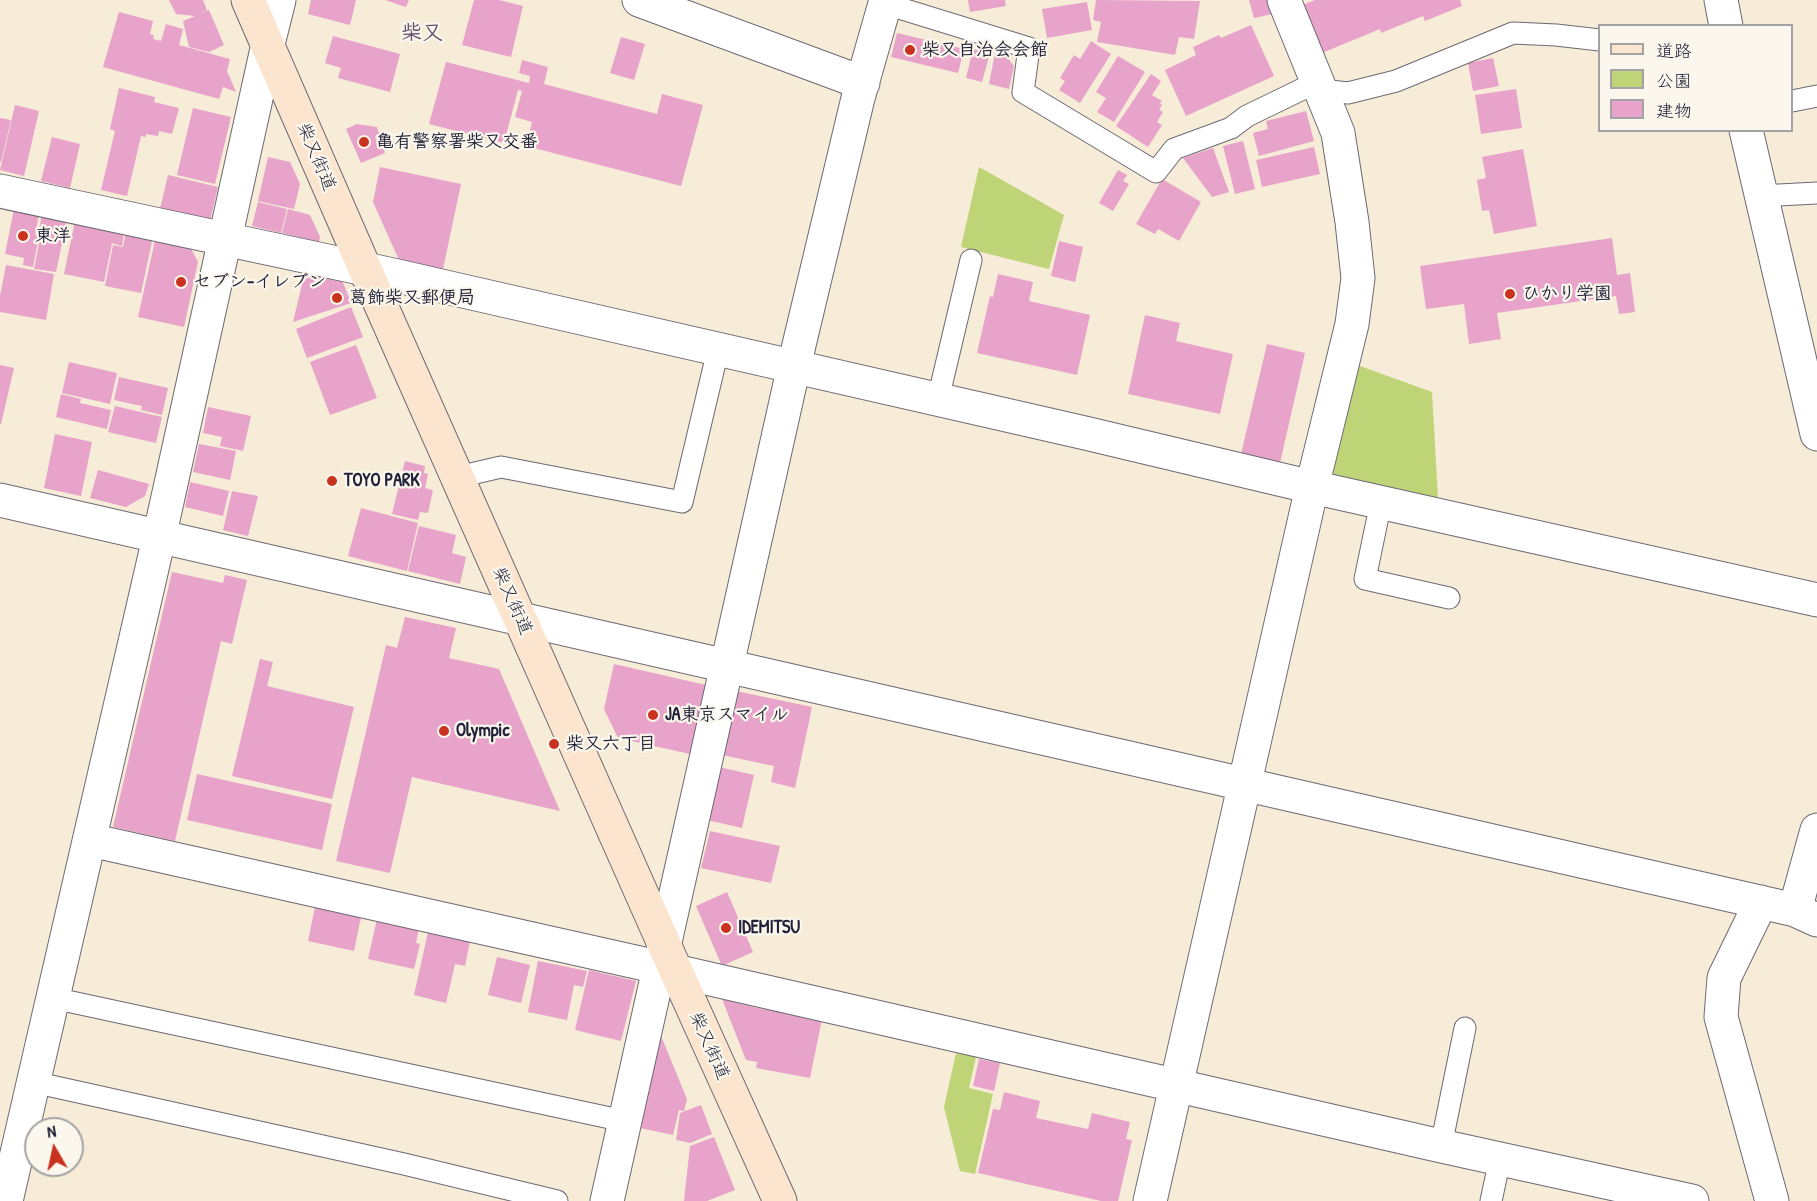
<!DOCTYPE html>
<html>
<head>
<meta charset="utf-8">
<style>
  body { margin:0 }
  #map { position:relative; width:1817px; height:1201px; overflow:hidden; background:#f6ecd7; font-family:"Patrick Hand","Klee One",sans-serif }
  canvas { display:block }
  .legend { position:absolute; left:1598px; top:24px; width:195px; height:108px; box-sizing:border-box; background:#fbf7ec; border:2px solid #a4a2a5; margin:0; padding:8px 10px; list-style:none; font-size:18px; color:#22223b }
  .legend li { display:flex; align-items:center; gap:12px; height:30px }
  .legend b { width:30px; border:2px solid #a4a2a5 }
  .north { position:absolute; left:24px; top:1117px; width:60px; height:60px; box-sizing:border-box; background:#fbf7ec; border:2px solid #a4a2a5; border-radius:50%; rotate:351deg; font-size:16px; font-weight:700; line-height:24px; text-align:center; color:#22223b }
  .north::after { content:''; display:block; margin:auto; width:21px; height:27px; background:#c8321e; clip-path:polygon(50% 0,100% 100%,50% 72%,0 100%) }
</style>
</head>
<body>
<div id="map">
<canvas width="1817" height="1201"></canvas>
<ul class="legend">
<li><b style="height:8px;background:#fbe5cf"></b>道路</li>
<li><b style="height:16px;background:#bfd377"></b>公園</li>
<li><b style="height:16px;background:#e8a3ca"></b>建物</li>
</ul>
<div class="north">N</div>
</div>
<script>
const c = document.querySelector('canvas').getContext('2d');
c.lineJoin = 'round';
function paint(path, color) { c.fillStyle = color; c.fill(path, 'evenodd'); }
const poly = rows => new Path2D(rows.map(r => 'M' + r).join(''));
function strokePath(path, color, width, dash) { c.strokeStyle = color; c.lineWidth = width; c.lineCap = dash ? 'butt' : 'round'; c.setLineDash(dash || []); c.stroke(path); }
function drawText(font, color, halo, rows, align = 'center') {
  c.font = font + ' "Patrick Hand","Klee One",sans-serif'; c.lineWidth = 4.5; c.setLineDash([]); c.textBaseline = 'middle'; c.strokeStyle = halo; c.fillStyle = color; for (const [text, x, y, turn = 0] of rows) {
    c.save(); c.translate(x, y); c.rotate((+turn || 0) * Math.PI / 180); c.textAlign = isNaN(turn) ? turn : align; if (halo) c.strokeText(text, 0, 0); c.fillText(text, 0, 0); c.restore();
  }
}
paint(poly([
  [979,167,1064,215,1049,269,961,247],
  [1357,365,1432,392,1438,499,1333,474],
  [956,1053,976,1057,969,1088,993,1094,975,1174,960,1171,944,1107]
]), '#bfd377');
paint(poly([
  [169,0,203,0,207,10,199,14,209,10,224,45,209,52,189,47,183,21,195,16,176,14],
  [311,0,356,0,350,25,308,14],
  [385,0,409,0,406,7],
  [474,0,499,0,523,6,511,57,462,45],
  [968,0,1005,0,1006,6,970,12],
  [1096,0,1200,1,1194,39,1179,37,1175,55,1097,42,1101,22,1093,20],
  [1249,0,1270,0,1273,14,1254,18],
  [1315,0,1460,0,1462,6,1425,21,1423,16,1381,33,1380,29,1322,53,1302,5],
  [1087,2,1092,30,1047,38,1042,9],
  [119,12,153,21,150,34,154,35,153,39,161,41,166,24,183,29,179,45,230,59,227,71,236,92,223,87,219,99,103,67],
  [1251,25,1274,76,1186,116,1165,70,1196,55,1193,47,1219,35,1221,38],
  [897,33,964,49,958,73,891,57],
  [333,36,400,54,390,92,338,78,341,68,325,63],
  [621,37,645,44,634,80,610,73],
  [1091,41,1111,54,1080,103,1059,90,1065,81,1060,78,1074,55,1080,59],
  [973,49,990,53,982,82,966,78],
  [995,53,1006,56,1014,66,1009,89,989,84],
  [1118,56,1145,72,1114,122,1097,112,1106,98,1096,92],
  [1493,58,1499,86,1473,91,1468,63],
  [522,60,548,67,544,84,657,114,662,94,703,105,681,186,526,146,532,122,515,117,522,91,518,90,504,143,429,124,446,62,529,83,530,76,519,73],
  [1151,74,1161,81,1152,95,1162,101,1160,103,1162,105,1159,110,1163,112,1157,122,1162,125,1148,147,1116,126],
  [119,88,155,97,154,102,179,108,172,134,159,131,158,136,146,134,146,137,141,136,127,196,101,190,115,131,110,129],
  [1516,89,1522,128,1481,134,1475,95],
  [15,105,39,111,24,176,0,170],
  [193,108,231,117,215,184,177,175],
  [1306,111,1314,141,1259,156,1253,133,1268,129,1266,121],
  [0,118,11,120,1,162,0,162],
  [357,124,377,127,385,153,361,163,346,129],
  [52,137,80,144,70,188,41,181],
  [1243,141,1255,189,1235,194,1223,146],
  [1314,147,1320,174,1262,187,1256,160],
  [1213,148,1229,192,1212,197,1183,158],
  [1523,149,1537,226,1494,234,1489,210,1482,211,1477,180,1486,178,1482,157],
  [268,157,290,162,300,184,294,209,258,201],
  [380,167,461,184,443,269,399,260,373,202],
  [1118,170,1127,175,1123,181,1129,184,1113,211,1099,203],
  [168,175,218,187,210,221,160,209],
  [1162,179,1201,202,1179,241,1158,229,1155,234,1136,224],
  [258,202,287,209,281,233,252,226],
  [14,209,39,214,35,235,39,236,33,267,23,265,24,258,5,254],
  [288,209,310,215,320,237,319,242,282,233],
  [42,214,67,219,56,272,34,269,41,234,38,234],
  [75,221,124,231,122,246,112,243,104,282,64,274],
  [126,231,153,237,141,293,105,286,113,245,123,247],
  [156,236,188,243,198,262,184,327,138,317],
  [1612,238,1617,275,1630,273,1635,312,1619,314,1616,296,1497,313,1501,339,1469,344,1464,304,1426,309,1420,266],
  [1059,241,1083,247,1075,282,1051,276],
  [6,265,54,274,46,320,0,312,0,296],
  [305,272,342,280,351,303,293,322],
  [998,274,1033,282,1029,301,1090,315,1077,375,977,353,990,296,993,297],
  [351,307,363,337,307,358,296,329],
  [1145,315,1180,323,1176,341,1233,354,1220,414,1128,394],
  [1267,344,1305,353,1280,463,1241,454],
  [356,345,377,398,330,415,310,362],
  [69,362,117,373,110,404,62,393],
  [0,365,14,368,1,424,0,424],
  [119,377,168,388,162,415,141,410,142,406,114,400],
  [61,394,81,399,80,403,111,410,107,429,56,417],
  [115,406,162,417,156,443,108,432],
  [208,407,251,416,243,451,220,446,222,437,203,433],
  [55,434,92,442,81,496,44,488],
  [199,444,236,451,230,480,193,472],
  [405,461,425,466,424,473,428,474,425,488,433,490,428,513,420,512,418,520,392,514],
  [98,470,149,484,145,496,126,507,90,498],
  [190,482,229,491,223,516,185,507],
  [232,491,258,496,248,536,223,530],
  [361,508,418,523,407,571,348,556],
  [419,526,456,535,452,553,466,557,460,584,408,571],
  [172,572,223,583,225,575,247,580,232,644,221,641,175,841,113,827],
  [405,617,456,628,449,658,499,669,560,811,412,777,390,873,336,861,386,645,397,648],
  [260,659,273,662,267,686,354,707,332,799,232,776],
  [614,664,706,685,690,754,618,738,604,709],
  [736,691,812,707,795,788,771,782,774,766,722,755],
  [719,767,754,775,742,828,707,820],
  [197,774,332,804,322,850,187,820],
  [710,831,780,846,771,883,701,868],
  [727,892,753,952,722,966,696,906],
  [315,907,361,917,354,951,308,941],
  [377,919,419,928,416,943,420,944,414,969,368,959],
  [428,932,470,941,465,966,455,964,446,1003,414,995],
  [497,957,530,965,521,1003,488,995],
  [538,961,587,971,583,987,574,985,567,1020,528,1012],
  [589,970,636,981,621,1041,575,1030],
  [722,999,758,1008,822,1019,810,1078,756,1068,757,1062,746,1060],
  [661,1036,687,1099,684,1111,679,1110,673,1135,640,1128],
  [979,1059,1000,1063,994,1091,973,1086],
  [1004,1092,1040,1101,1036,1118,1088,1129,1092,1113,1130,1122,1126,1139,1132,1140,1118,1201,1101,1201,978,1173,993,1109,1000,1110],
  [701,1105,712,1134,690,1143,676,1140,680,1113],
  [714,1137,735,1190,707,1201,684,1201,690,1146]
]), '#e8a3ca');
const service = poly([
  [886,4,1029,48,1023,92,1156,172,1174,149,1231,128,1247,116,1317,82],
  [1321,90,1348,93,1396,81,1513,33,1556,35,1600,40],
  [1792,101,1817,96],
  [1760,196,1817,193],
  [938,399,971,260],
  [458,477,501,467,682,502,718,350],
  [1381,502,1365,579,1449,598],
  [53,998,624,1121],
  [33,1082,404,1164,557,1201],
  [1441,1146,1465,1028],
  [1491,1201,1500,1159]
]);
const minor = poly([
  [639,0,863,83],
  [1721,0,1726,26],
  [268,44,279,0],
  [1746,130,1817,434],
  [0,191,393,275,1085,433,1312,487,1817,600],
  [0,500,1795,910,1817,920],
  [90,840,649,965,1441,1146,1692,1201],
  [1761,902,1724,978,1721,1017,1772,1201],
  [1795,910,1817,830],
  [607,1201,794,366,858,98,886,0],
  [1150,1201,1312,487,1352,324,1358,278,1352,222,1338,133,1284,0]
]);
const tertiary = poly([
  [6,1201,159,538,268,44]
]);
const secondary = poly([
  [248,0,365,269,676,971,780,1201]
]);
strokePath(service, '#6c6972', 23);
strokePath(minor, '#6c6972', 35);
strokePath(tertiary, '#6c6972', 35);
strokePath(secondary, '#6c6972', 35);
strokePath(service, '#fff', 21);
strokePath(minor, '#fff', 33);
strokePath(tertiary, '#fff', 33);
strokePath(secondary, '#fbe5cf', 33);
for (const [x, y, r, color] of [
  [910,50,6,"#c8321e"],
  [364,142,6,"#c8321e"],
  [23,236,6,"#c8321e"],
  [181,282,6,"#c8321e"],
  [1510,294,6,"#c8321e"],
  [337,298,6,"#c8321e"],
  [332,481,6,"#c8321e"],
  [653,715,6,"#c8321e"],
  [444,731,6,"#c8321e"],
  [554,744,6,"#c8321e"],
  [726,928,6,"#c8321e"]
]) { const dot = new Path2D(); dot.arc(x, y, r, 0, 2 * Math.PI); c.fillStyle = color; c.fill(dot); strokePath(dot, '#fbf7ec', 2); }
drawText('bold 18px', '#22223b', '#fbf7ec', [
  ["柴又自治会会館",922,50],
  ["亀有警察署柴又交番",376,142],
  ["東洋",35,236],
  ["セブン-イレブン",193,282],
  ["ひかり学園",1522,294],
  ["葛飾柴又郵便局",349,298],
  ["TOYO PARK",344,481],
  ["JA東京スマイル",665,715],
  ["Olympic",456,731],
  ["柴又六丁目",566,744],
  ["IDEMITSU",738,928]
], 'left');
drawText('18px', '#22223b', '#fbf7ec', [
  ["柴又街道",316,157,67],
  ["柴又街道",512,601,66],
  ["柴又街道",709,1046,66]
]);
drawText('bold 21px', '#674f6d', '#fbf7ec', [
  ["柴又",422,33]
]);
</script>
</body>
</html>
